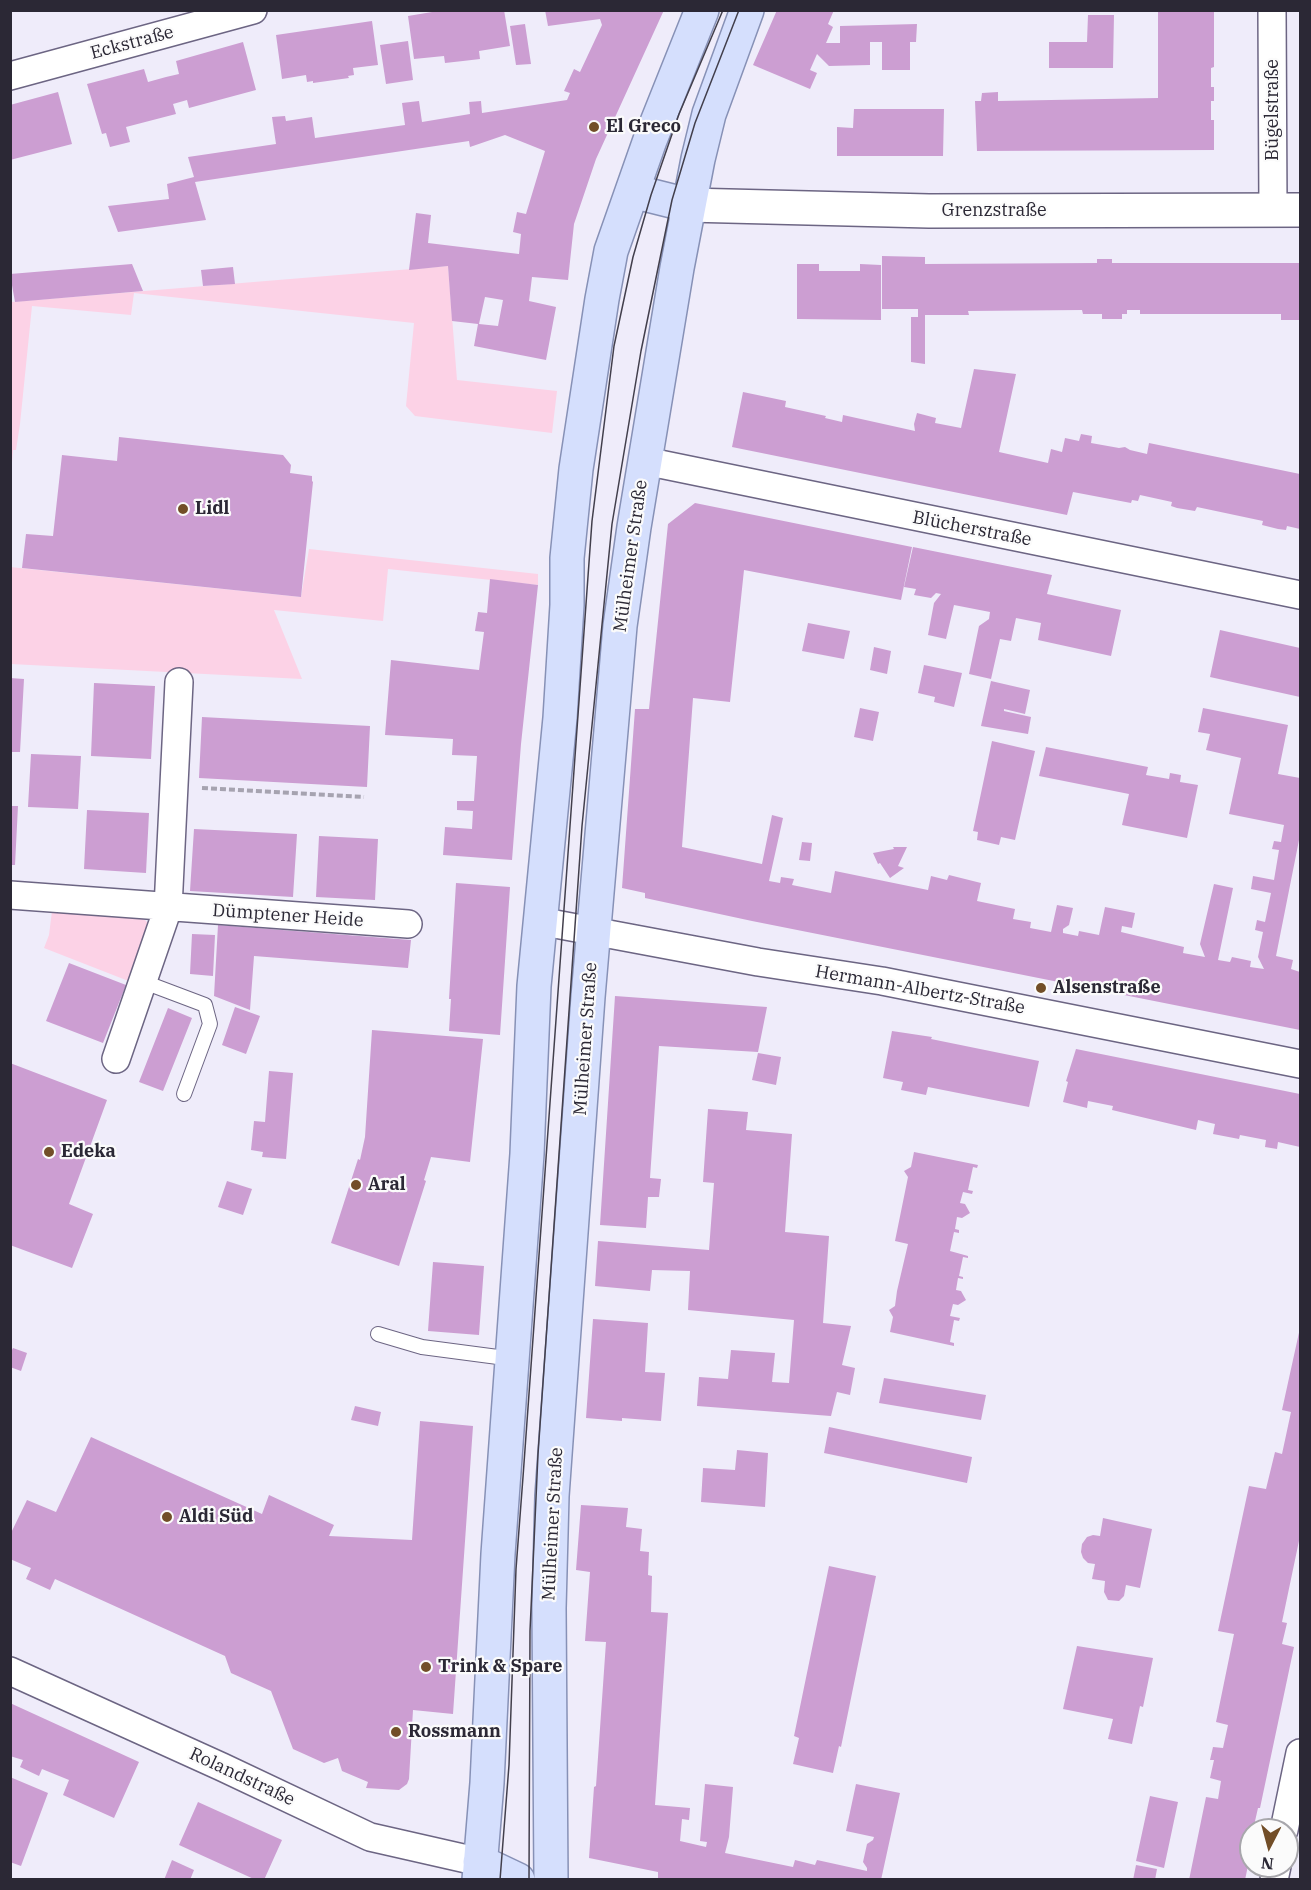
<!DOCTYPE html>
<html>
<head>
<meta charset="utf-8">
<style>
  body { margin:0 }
  #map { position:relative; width:1311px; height:1890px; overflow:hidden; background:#efecfa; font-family:"IBM Plex Serif",serif }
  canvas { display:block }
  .frame { position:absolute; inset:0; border:12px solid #2b2835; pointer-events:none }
  .north { position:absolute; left:1239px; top:1818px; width:60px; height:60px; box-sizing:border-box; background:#fbfbfb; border:2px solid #a8a7ac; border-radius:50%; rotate:186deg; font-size:16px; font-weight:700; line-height:24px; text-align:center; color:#2b2835 }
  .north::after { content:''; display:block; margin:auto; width:21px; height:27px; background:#724e28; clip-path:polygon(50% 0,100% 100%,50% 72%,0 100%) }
</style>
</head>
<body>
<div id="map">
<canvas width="1311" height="1890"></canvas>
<div class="frame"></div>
<div class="north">N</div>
</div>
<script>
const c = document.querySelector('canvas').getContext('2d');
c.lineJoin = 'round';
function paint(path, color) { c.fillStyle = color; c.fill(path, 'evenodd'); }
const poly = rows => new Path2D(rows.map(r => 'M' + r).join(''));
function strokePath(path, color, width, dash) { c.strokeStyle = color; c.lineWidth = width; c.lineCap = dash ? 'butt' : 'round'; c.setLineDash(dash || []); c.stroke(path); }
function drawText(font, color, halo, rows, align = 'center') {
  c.font = font + ' "IBM Plex Serif",serif'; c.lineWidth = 4.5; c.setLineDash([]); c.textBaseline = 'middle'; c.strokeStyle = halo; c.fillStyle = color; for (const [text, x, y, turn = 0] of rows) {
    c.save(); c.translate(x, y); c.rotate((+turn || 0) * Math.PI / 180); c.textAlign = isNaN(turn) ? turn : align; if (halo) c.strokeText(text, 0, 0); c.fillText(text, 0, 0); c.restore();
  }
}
paint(poly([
  [448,266,457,380,557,391,552,433,415,416,406,406,414,323,134,293,131,315,32,306,20,424,16,450,13,450,11,475,11,302],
  [309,549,538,574,538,585,388,569,383,621,274,610,302,679,11,664,10,567,301,597],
  [52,911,142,917,147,922,148,936,131,982,44,948,49,935]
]), '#fcd2e6');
paint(poly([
  [444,10,504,10,510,46,479,51,480,59,463,61,445,63,444,56,414,59,408,16],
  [545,10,664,10,596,159,574,224,568,280,532,277,529,301,556,307,546,360,474,346,478,324,452,321,448,266,409,270,416,213,431,215,428,243,519,254,521,234,513,232,517,212,526,214,545,151,505,135,470,147,469,141,195,182,206,220,118,232,108,206,169,199,167,184,194,177,188,157,276,144,272,117,285,116,286,121,312,117,315,138,405,125,402,103,419,101,422,122,470,114,469,102,481,101,482,113,567,100,570,93,564,91,574,69,580,72,602,25,600,19,548,26],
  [485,297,503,300,498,326,479,324],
  [777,10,834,10,828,24,833,27,826,43,840,43,840,26,917,24,916,42,910,42,910,70,882,70,882,42,870,42,870,65,829,66,817,54,810,70,817,73,810,89,753,65],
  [1158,10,1214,10,1214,67,1211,68,1211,87,1214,87,1214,101,1211,101,1211,120,1214,120,1214,150,977,151,975,101,981,101,982,93,998,92,998,101,1158,98],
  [1088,15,1114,15,1113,68,1049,68,1049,42,1087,42],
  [372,21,378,65,353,68,354,75,348,76,349,78,313,83,313,81,307,82,306,75,282,79,276,35],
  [525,24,531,64,516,65,510,26],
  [408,41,413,80,386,84,380,45],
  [243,42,256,90,189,108,187,100,173,104,176,114,126,127,130,142,110,147,106,133,102,134,87,84,144,69,148,82,166,77,179,74,176,61],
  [58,92,72,144,10,160,10,105],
  [854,109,944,109,943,156,837,156,837,127,853,128],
  [882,256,925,257,925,264,1097,263,1097,259,1112,259,1112,263,1300,263,1300,320,1281,320,1281,314,1140,314,1140,310,1127,310,1127,314,1122,314,1122,319,1102,319,1102,314,1083,314,1082,310,968,311,969,315,925,315,925,364,911,362,911,317,918,317,918,309,882,309],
  [132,264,143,291,15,302,10,274],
  [797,264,819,264,819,271,860,271,860,264,881,265,881,320,797,319],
  [233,267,235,284,203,286,201,270],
  [974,369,1016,374,999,452,1048,463,1051,449,1062,452,1065,438,1079,441,1081,434,1092,436,1091,443,1119,448,1125,447,1130,450,1147,454,1149,443,1300,474,1300,529,1287,526,1286,530,1278,529,1262,525,1263,521,1197,507,1195,511,1177,508,1171,506,1172,502,1140,495,1138,501,1132,500,1131,503,1073,492,1067,515,732,447,743,392,786,401,785,407,826,416,825,418,842,422,843,415,915,431,914,424,917,413,936,418,935,423,961,428],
  [119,437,283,455,291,465,290,473,312,476,312,481,313,482,301,597,22,568,26,534,53,536,62,455,117,461],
  [695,503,912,547,901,600,744,570,730,702,693,698,682,847,762,864,772,815,783,818,769,881,780,883,781,877,794,879,792,885,831,893,835,871,928,890,931,876,947,880,949,875,981,883,977,901,1015,909,1013,919,1031,922,1030,928,1051,932,1057,905,1073,908,1069,925,1063,929,1063,933,1078,936,1079,931,1099,935,1105,907,1135,913,1132,928,1122,926,1121,932,1184,947,1183,953,1205,957,1200,944,1214,884,1233,888,1218,960,1230,962,1232,957,1251,961,1250,967,1264,969,1258,957,1263,932,1255,930,1257,920,1265,922,1271,893,1251,889,1253,876,1274,880,1279,850,1272,849,1274,841,1281,842,1284,825,1229,814,1241,758,1206,750,1210,734,1198,732,1203,708,1288,725,1278,774,1300,778,1300,835,1276,956,1293,960,1291,969,1300,972,1300,1030,752,921,645,898,645,893,622,888,635,709,649,709,668,524],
  [913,547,1052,575,1047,594,1121,610,1111,656,1038,640,1041,623,1016,618,1011,641,1000,639,991,679,969,674,979,626,989,619,990,612,954,605,946,639,928,635,934,603,941,594,936,593,931,598,914,595,916,589,904,587],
  [490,579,538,585,521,744,512,860,443,855,445,827,472,829,473,811,457,810,457,801,474,801,477,756,452,755,453,739,385,735,391,660,479,670,484,632,475,631,478,612,487,613],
  [808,623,850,631,844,659,802,651],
  [1220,630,1300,648,1300,697,1210,677],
  [874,647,891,651,887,674,870,670],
  [924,665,962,673,954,707,934,702,935,697,918,693],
  [10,678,24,679,20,752,10,752],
  [991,681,1030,690,1025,714,1004,709,1004,711,1031,717,1028,734,981,726],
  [94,683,155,686,151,759,91,756],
  [860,708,879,712,873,741,854,737],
  [202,717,370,726,367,787,199,778],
  [992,741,1035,751,1015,840,1001,837,999,845,977,840,978,832,973,831],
  [1046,747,1148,767,1146,775,1169,779,1170,773,1181,775,1180,782,1198,785,1187,838,1122,825,1129,794,1039,776],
  [31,754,81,756,78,809,28,807],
  [10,806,18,806,15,865,10,865],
  [87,810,149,813,146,873,84,869],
  [194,829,297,834,293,897,190,891],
  [319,836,378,839,375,900,316,897],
  [802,842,812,843,810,861,799,860],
  [893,847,907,847,898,866,904,868,890,878,880,863,878,864,873,853,894,849],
  [456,883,510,887,500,1035,449,1031,451,999,449,999],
  [218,925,411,940,408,968,254,956,250,1010,214,996],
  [192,934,215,935,213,976,190,974],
  [69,963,126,985,103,1043,46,1021],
  [615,996,767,1007,758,1052,659,1046,650,1178,661,1179,659,1197,648,1197,646,1228,600,1225],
  [235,1007,260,1016,246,1054,222,1045],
  [168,1008,192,1018,163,1091,139,1082],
  [372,1030,483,1039,470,1162,431,1157,424,1180,426,1181,399,1266,331,1243,358,1159,360,1160,365,1137],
  [892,1031,932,1037,931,1039,1039,1061,1029,1107,928,1087,926,1095,901,1090,903,1082,883,1078],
  [1076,1049,1300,1094,1300,1147,1278,1142,1277,1149,1265,1147,1266,1140,1240,1135,1239,1139,1213,1134,1215,1124,1198,1120,1196,1130,1112,1110,1113,1106,1088,1101,1087,1108,1063,1102,1068,1082,1066,1081],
  [758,1053,781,1057,776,1085,752,1080],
  [10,1063,107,1100,69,1204,93,1214,72,1268,10,1245],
  [269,1071,293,1073,286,1159,262,1157,263,1152,251,1150,254,1121,265,1122],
  [708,1109,748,1112,746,1130,792,1134,785,1232,829,1236,823,1323,851,1326,842,1365,855,1368,850,1395,837,1392,831,1416,697,1406,699,1377,728,1379,731,1350,775,1353,772,1382,789,1383,794,1320,688,1310,690,1271,652,1270,650,1291,595,1286,598,1241,709,1250,714,1183,703,1182],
  [914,1152,978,1165,977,1168,973,1167,968,1190,973,1191,972,1194,963,1192,960,1203,965,1204,970,1213,962,1218,957,1217,955,1229,959,1230,959,1233,954,1232,950,1251,968,1256,968,1258,963,1257,959,1276,963,1277,963,1279,958,1278,956,1290,961,1291,966,1300,958,1305,953,1304,950,1316,960,1318,959,1321,954,1320,950,1342,954,1343,954,1346,890,1332,893,1317,889,1310,895,1306,897,1291,908,1244,895,1241,908,1177,904,1171,911,1167],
  [227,1181,252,1189,243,1215,218,1207],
  [433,1262,484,1266,479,1335,428,1331],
  [593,1319,648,1323,645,1372,665,1373,661,1421,622,1418,622,1421,586,1418],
  [1300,1328,1300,1536,1282,1622,1287,1623,1282,1644,1294,1647,1260,1808,1258,1808,1253,1830,1251,1830,1251,1851,1245,1880,1189,1880,1206,1797,1218,1799,1221,1781,1210,1778,1214,1760,1210,1760,1213,1747,1223,1748,1228,1725,1216,1722,1234,1634,1218,1631,1249,1486,1266,1489,1275,1452,1282,1454,1291,1412,1282,1410],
  [13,1348,27,1353,21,1371,10,1367,10,1354],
  [884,1378,986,1395,981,1420,879,1403],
  [355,1406,381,1412,378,1426,351,1420],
  [420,1421,473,1426,453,1714,413,1710,409,1779,407,1784,399,1790,366,1788,368,1782,342,1771,338,1758,324,1763,293,1749,271,1691,231,1673,225,1656,55,1579,50,1590,26,1579,31,1568,10,1559,10,1535,27,1500,56,1512,91,1437,262,1514,269,1495,334,1525,329,1536,412,1540],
  [829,1427,972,1457,967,1483,824,1453],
  [737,1450,768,1453,765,1507,701,1502,703,1468,735,1470],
  [581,1505,628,1508,626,1527,642,1529,640,1551,649,1552,648,1575,652,1576,651,1612,668,1613,655,1805,690,1808,689,1820,682,1819,680,1841,706,1847,707,1842,700,1841,705,1784,733,1787,729,1837,725,1853,793,1867,795,1860,815,1865,817,1860,867,1871,867,1868,863,1862,867,1844,873,1840,874,1837,846,1831,856,1784,900,1793,881,1880,658,1880,658,1872,589,1858,594,1787,596,1786,606,1642,585,1641,590,1572,576,1570],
  [1103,1518,1152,1529,1140,1588,1126,1585,1124,1596,1119,1601,1108,1600,1104,1592,1105,1581,1092,1579,1095,1564,1088,1563,1083,1558,1081,1552,1082,1544,1087,1537,1093,1535,1100,1536],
  [829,1566,876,1576,841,1747,839,1746,833,1773,793,1764,799,1738,794,1736],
  [1077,1646,1153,1658,1143,1707,1140,1706,1132,1744,1108,1739,1113,1719,1063,1709],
  [10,1703,139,1762,114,1818,63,1795,69,1780,42,1769,39,1776,20,1767,23,1760,10,1756],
  [10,1777,48,1793,21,1866,10,1862],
  [1150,1796,1178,1802,1164,1868,1136,1861],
  [198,1802,282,1840,264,1880,256,1880,179,1845],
  [172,1860,194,1870,190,1880,164,1880],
  [1136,1865,1157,1869,1155,1880,1133,1880]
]), '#cc9ed2');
const lane = poly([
  [144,982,205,1005,210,1024,184,1094],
  [378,1334,422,1347,513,1359]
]);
const street = poly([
  [1272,10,1273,210],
  [10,76,253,10],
  [645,461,1300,595],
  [10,895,408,924],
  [539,921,758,962,882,981,1300,1064],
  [116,1059,168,908,179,682],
  [10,1671,222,1767,370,1837,480,1862],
  [1284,1830,1300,1753],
  [1274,1880,1277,1866]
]);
const secondary = poly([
  [688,205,929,211,1300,210]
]);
const primary = poly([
  [632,191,688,205],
  [480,1862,518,1880],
  [479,1880,487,1783,498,1554,527,1154,534,986,560,718,567,605,567,558,576,469,602,299,611,251,650,140,702,10],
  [551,1880,549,1608,552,1496,588,997,620,626,634,527,677,268,698,159,709,114,747,10]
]);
strokePath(lane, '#6c6583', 16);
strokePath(street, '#6c6583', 30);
strokePath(secondary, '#6c6583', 36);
strokePath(primary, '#8791b6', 36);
strokePath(poly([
  [202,788,364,797]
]), '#a6a3b0', 4, [6, 3]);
strokePath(lane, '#fff', 14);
strokePath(street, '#fff', 27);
strokePath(secondary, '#fff', 33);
strokePath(primary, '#d5dffd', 33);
strokePath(poly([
  [500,1880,509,1765,516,1569,523,1477,592,521,614,346,633,257,651,195,679,114,723,10],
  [529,1880,530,1631,538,1454,582,826,612,524,641,351,672,200,695,123,739,10]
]), '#423f4c', 1.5);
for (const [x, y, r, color] of [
  [594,127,6,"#724e28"],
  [183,509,6,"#724e28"],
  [1041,988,6,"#724e28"],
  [49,1152,6,"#724e28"],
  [356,1185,6,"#724e28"],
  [167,1517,6,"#724e28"],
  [426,1667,6,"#724e28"],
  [396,1732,6,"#724e28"]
]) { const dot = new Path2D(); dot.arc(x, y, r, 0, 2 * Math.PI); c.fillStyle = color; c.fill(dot); strokePath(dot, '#fbfbfb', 2); }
drawText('18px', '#2b2835', '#fbfbfb', [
  ["Eckstraße",132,43,-15],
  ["Bügelstraße",1273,110,-90],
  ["Grenzstraße",994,211],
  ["Blücherstraße",972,529,11],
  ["Mülheimer Straße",631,556,-82],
  ["Dümptener Heide",288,916,4],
  ["Hermann-Albertz-Straße",920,990,10],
  ["Mülheimer Straße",586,1039,-86],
  ["Mülheimer Straße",553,1524,-87],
  ["Rolandstraße",242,1777,25]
]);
drawText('bold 18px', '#2b2835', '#fbfbfb', [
  ["El Greco",606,127],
  ["Lidl",195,509],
  ["Alsenstraße",1053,988],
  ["Edeka",61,1152],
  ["Aral",368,1185],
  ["Aldi Süd",179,1517],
  ["Trink & Spare",438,1667],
  ["Rossmann",408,1732]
], 'left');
</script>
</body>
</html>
